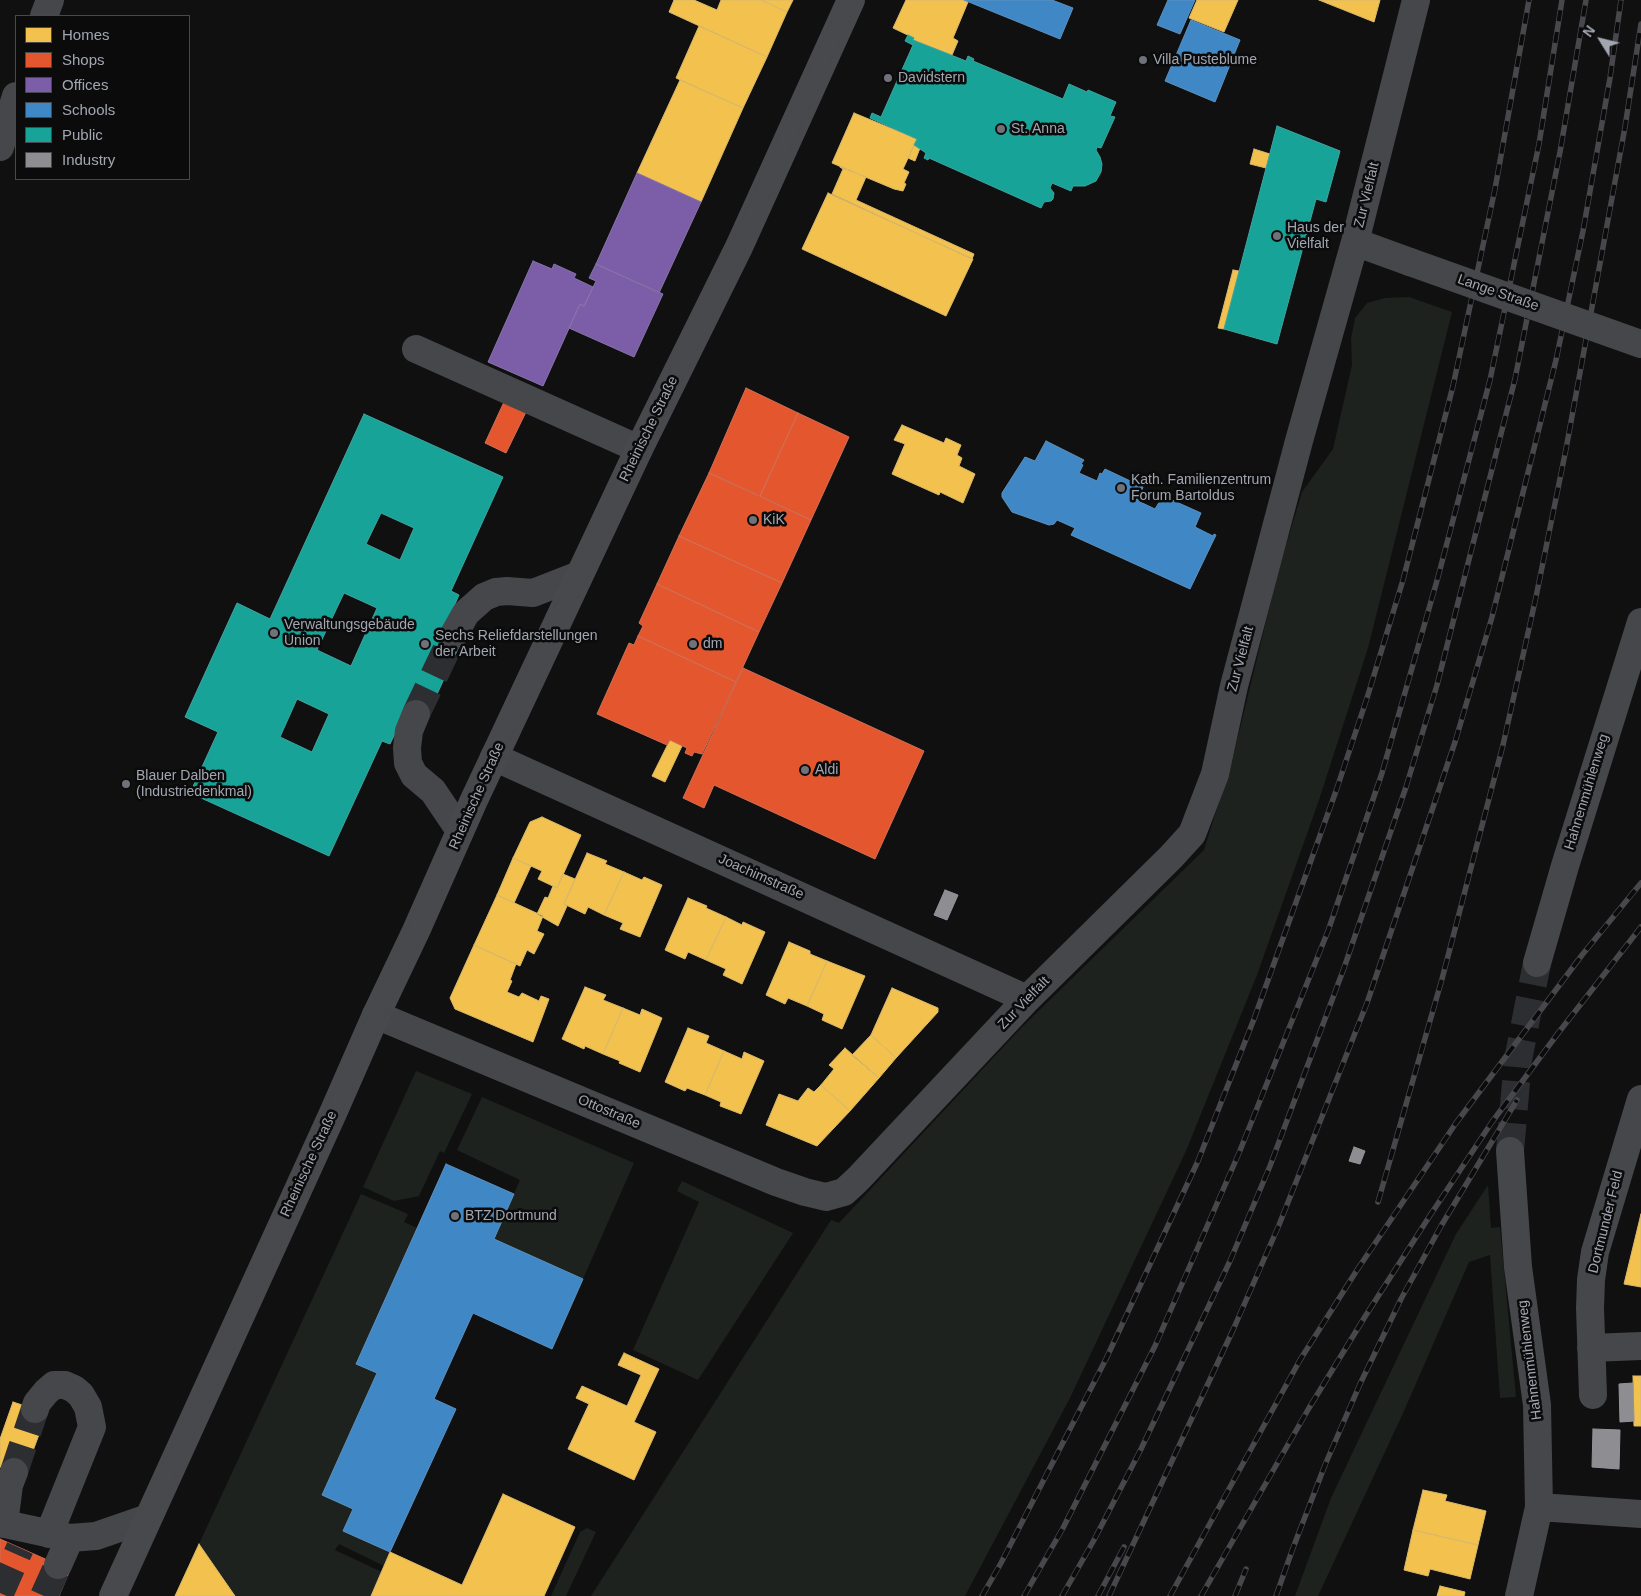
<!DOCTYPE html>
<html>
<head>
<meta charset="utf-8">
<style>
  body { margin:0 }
  #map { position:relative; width:1641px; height:1596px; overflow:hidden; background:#101011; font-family:Arial,sans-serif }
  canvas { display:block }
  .legend { position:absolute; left:15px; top:15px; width:175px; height:165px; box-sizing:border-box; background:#0b0b0c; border:1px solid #47494e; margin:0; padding:6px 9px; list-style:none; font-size:15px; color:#a2a6b1 }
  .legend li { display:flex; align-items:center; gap:10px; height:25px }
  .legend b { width:25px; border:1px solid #47494e }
  .north { position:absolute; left:1576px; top:15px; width:50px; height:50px; -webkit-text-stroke:4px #0b0b0c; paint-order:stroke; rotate:306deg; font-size:14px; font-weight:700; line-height:20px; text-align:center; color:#a2a6b1 }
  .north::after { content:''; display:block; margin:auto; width:18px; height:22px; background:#a2a6b1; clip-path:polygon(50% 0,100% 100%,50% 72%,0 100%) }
</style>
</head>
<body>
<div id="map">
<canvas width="1641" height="1596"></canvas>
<ul class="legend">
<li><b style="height:14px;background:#f2c14e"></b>Homes</li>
<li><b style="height:14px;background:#e4572e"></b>Shops</li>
<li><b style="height:14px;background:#7b5ea7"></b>Offices</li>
<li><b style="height:14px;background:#3f88c5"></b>Schools</li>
<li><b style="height:14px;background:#17a398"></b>Public</li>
<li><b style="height:14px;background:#8d8d92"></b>Industry</li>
</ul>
<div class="north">N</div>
</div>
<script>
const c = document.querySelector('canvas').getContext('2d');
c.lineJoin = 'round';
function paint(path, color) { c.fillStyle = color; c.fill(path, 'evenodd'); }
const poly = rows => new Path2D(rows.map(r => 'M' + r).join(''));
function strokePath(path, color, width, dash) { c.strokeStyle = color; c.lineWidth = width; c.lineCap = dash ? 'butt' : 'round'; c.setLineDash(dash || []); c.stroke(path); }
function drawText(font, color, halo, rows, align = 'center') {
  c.font = font + ' Arial,sans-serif'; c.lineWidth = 5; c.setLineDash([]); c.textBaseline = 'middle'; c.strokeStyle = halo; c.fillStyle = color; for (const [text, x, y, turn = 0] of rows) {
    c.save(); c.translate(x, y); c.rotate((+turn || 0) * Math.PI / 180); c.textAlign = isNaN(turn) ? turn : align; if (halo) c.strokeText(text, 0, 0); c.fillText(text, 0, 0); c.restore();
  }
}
paint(poly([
  [1409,297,1452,312,1368,648,1319,800,1257,975,1186,1151,1070,1398,965,1596,591,1596,831,1220,839,1223,1020,1029,1204,850,1233,757,1278,572,1302,492,1333,449,1352,365,1351,339,1355,318,1367,303,1385,298],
  [416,1071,472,1094,444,1153,440,1151,419,1196,394,1201,363,1187],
  [482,1097,634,1163,583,1279,494,1239,520,1180,457,1150],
  [682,1181,793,1233,698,1380,633,1350,699,1202,677,1191],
  [1488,1185,1491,1228,1500,1227,1516,1397,1500,1398,1490,1255,1469,1262,1404,1411,1318,1596,1295,1596,1331,1498,1456,1234],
  [361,1194,408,1214,404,1222,417,1228,356,1363,377,1373,322,1494,353,1509,343,1531,390,1552,384,1566,339,1544,335,1550,382,1572,371,1596,235,1596,199,1544],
  [587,1528,596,1532,566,1596,551,1596,580,1532]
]), '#1d221e');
const homes = poly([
  [674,0,694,0,717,10,721,0,761,0,787,12,767,57,669,12,674,0],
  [761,0,793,0,787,12,761,0],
  [906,0,964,0,968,2,953,38,958,41,952,55,913,40,914,38,893,28,906,0],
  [1197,0,1238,0,1224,32,1189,18,1197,0],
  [1319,0,1380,0,1374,22,1319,0],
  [699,26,767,57,743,108,676,78,699,26],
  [680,80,743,108,701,202,637,173,680,80],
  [854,113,917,139,903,169,909,172,904,183,906,184,903,191,894,189,832,163,854,113],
  [914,145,920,148,915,161,908,158,914,145],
  [1254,149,1270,154,1266,168,1250,164,1254,149],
  [840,167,866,177,856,200,974,254,972,259,832,194,843,169,840,167],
  [828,193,973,259,946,316,802,249,828,193],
  [1233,270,1239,271,1224,329,1218,328,1233,270],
  [902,425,944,443,946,438,961,445,957,455,962,458,959,466,975,474,963,503,940,492,939,495,892,474,905,444,894,440,902,425],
  [670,740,682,746,665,782,652,776,670,740],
  [542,817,581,835,557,888,538,879,542,871,513,858,530,822,542,817],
  [587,853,607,861,605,864,624,872,604,915,588,907,585,914,564,904,587,853],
  [513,858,531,866,514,903,497,895,513,858],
  [624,872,642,880,644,877,662,885,640,937,620,929,623,923,604,915,624,872],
  [563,874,575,879,564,904,567,906,558,926,537,914,545,897,548,898,553,886,557,888,563,874],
  [497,895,543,916,537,931,544,934,534,954,527,950,520,966,474,945,497,895],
  [688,898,707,906,706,908,726,917,706,960,688,952,685,959,665,950,688,898],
  [726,917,742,925,743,922,765,932,742,984,723,975,726,969,706,960,726,917],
  [789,942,810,951,810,954,827,961,807,1006,788,998,785,1004,766,995,789,942],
  [474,945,516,964,510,980,512,981,507,992,519,997,522,993,539,1001,541,996,549,999,533,1042,455,1009,450,998,474,945],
  [827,961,865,976,842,1029,822,1020,824,1014,807,1006,827,961],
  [585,987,606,995,603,1000,623,1008,603,1054,585,1046,584,1049,562,1039,585,987],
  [892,988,938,1008,938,1012,896,1058,871,1035,892,988],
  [623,1008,640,1015,642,1009,662,1018,640,1072,619,1063,620,1061,603,1054,623,1008],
  [688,1028,709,1036,706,1043,724,1051,705,1095,687,1088,685,1091,665,1082,688,1028],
  [871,1035,896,1058,879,1078,852,1055,871,1035],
  [845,1048,879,1078,850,1111,821,1085,834,1069,829,1065,845,1048],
  [724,1051,742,1059,744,1052,764,1061,741,1114,720,1106,721,1102,705,1095,724,1051],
  [821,1085,850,1111,817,1146,766,1125,779,1094,798,1101,808,1088,814,1092,821,1085],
  [1641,1214,1641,1287,1624,1284,1641,1214],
  [624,1353,659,1369,634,1422,656,1432,634,1480,568,1449,589,1404,576,1398,582,1386,627,1406,641,1375,618,1365,624,1353],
  [1633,1376,1641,1376,1641,1426,1634,1426,1633,1376],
  [13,1402,47,1413,24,1475,0,1467,0,1439,13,1402],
  [1423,1490,1447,1495,1445,1501,1486,1511,1478,1545,1413,1530,1423,1490],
  [503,1494,575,1527,544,1596,371,1596,390,1552,462,1585,503,1494],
  [1413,1530,1478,1545,1470,1579,1430,1569,1428,1576,1404,1570,1413,1530],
  [199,1544,235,1596,175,1596,199,1544],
  [1440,1586,1465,1592,1464,1596,1437,1596,1440,1586]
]);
paint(homes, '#f2c14e');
strokePath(homes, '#dab96c', 1);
const shops = poly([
  [746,388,798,413,760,496,709,473,746,388],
  [504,402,526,412,506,453,485,443,504,402],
  [798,413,849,437,811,520,760,496,798,413],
  [709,473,811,520,782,583,679,536,709,473],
  [679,536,782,583,759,632,657,584,679,536],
  [657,584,759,632,736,682,638,636,643,626,639,623,657,584],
  [638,636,736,682,702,754,694,752,692,756,685,753,687,748,670,740,667,745,597,714,629,643,634,645,638,636],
  [743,668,924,751,875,859,714,785,704,808,683,798,743,668],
  [0,1539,70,1570,59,1596,0,1596,0,1539]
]);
paint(shops, '#e4572e');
strokePath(shops, '#d06f55', 1);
const offices = poly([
  [637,173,701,202,659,293,596,264,637,173],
  [533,261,552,269,554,264,576,274,574,278,593,287,584,306,580,304,543,386,488,362,533,261],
  [596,264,663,294,634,357,569,328,580,304,584,306,596,281,589,278,596,264]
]);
paint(offices, '#7b5ea7');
strokePath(offices, '#8774aa', 1);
const schools = poly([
  [964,0,1052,0,1073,8,1060,39,964,0],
  [1168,0,1195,0,1180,34,1157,25,1168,0],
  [1191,20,1240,40,1215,102,1165,81,1191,20],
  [1046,441,1084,460,1081,464,1083,465,1079,473,1097,481,1100,473,1102,474,1105,469,1143,487,1138,501,1155,509,1163,496,1201,513,1195,527,1213,536,1214,534,1216,535,1190,589,1071,535,1075,528,1057,520,1054,524,1049,525,1012,512,1002,497,1002,493,1025,457,1035,461,1046,441],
  [446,1164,514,1194,494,1239,583,1279,552,1349,473,1313,434,1399,456,1409,390,1552,343,1531,353,1509,322,1495,377,1373,356,1364,446,1164]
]);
paint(schools, '#3f88c5');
strokePath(schools, '#5d91bf', 1);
const public = poly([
  [908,35,914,38,913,40,966,61,968,56,974,59,973,61,1063,99,1069,84,1087,92,1088,90,1116,102,1110,116,1115,117,1101,148,1097,147,1096,150,1100,157,1102,164,1101,172,1096,181,1085,186,1073,186,1071,191,1052,183,1050,188,1054,193,1053,199,1051,201,1044,202,1041,208,929,158,928,160,924,158,926,153,914,145,917,139,870,118,872,113,881,117,913,45,905,41,908,35],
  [1277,126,1340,151,1326,202,1316,199,1277,344,1224,329,1277,126],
  [364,414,503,477,451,591,459,595,443,631,462,640,426,718,407,709,390,744,382,741,329,856,190,793,218,732,185,717,237,603,270,619,364,414],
  [381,513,414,528,400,560,366,544,381,513],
  [344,593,377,608,351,666,317,650,344,593],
  [297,699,329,714,312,752,280,737,297,699]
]);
paint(public, '#17a398');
strokePath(public, '#41a4a0', 1);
const industry = poly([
  [945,890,958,895,947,920,934,915,945,890],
  [1354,1147,1365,1151,1360,1164,1349,1161,1354,1147],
  [1633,1383,1634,1421,1620,1422,1619,1384,1633,1383],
  [1593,1429,1620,1430,1619,1469,1592,1467,1593,1429]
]);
paint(industry, '#8d8d92');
strokePath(industry, '#93949b', 1);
strokePath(poly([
  [416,714,453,636],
  [1510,1151,1518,1060,1537,963],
  [14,1472,35,1409],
  [0,1593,20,1548],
  [44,1596,58,1565]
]), '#2d2e31', 28, [28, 14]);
strokePath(poly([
  [44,16,50,0],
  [0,147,16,96],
  [1355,242,1410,262],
  [416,349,639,449],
  [453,636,466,613,484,597,496,592,507,591,533,593,579,575],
  [416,714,409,731,407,748,408,763,414,775,433,791,460,831],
  [494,757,1027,999],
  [1537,963,1565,866,1641,622],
  [376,1015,776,1182,805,1192,826,1197,844,1192,858,1179,1027,999,1171,857,1192,834,1215,774,1234,686,1299,441,1355,242,1416,0],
  [1510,1151,1518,1267,1537,1405,1539,1507,1519,1596],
  [1591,1348,1641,1346],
  [1593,1395,1590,1308,1591,1280,1595,1252,1641,1099],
  [35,1409,37,1403,46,1392,54,1385,65,1385,74,1389,81,1395,88,1407,92,1427,49,1534],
  [1539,1507,1641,1514],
  [0,1523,70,1538,96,1536,148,1518],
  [4,1524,9,1485,14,1472],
  [58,1565,70,1538]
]), '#46474a', 28);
strokePath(poly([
  [113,1596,333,1113,376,1015,416,931,474,800,639,449,739,247,851,0]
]), '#48494d', 28);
strokePath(poly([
  [103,1596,518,685,567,581,710,290,841,0],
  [122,1596,167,1493,347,1101,500,760,549,655,745,250,858,0]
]), '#48484c', 1);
const rail = poly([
  [1378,1202,1442,979,1503,745,1536,597,1566,449,1625,127,1641,24],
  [982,1596,1001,1563,1106,1359,1198,1161,1254,1019,1336,791,1367,698,1403,580,1453,386,1495,189,1529,0],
  [1024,1596,1063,1528,1155,1346,1239,1153,1328,931,1382,773,1438,577,1490,380,1539,144,1562,0],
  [1062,1596,1094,1540,1141,1449,1230,1261,1270,1166,1344,968,1406,787,1437,685,1515,379,1560,152,1586,0],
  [1098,1596,1124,1547],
  [1109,1596,1233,1330,1279,1225,1367,1003,1455,742,1492,617,1556,360,1583,231,1610,78,1621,0],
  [1170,1596,1300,1360,1357,1270,1456,1123,1582,955,1641,883],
  [1201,1596,1309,1408,1366,1315,1429,1217,1492,1122,1559,1032,1641,927],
  [1235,1596,1246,1569],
  [1276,1596,1293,1548,1325,1465,1360,1384,1401,1299,1441,1226,1517,1100]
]);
strokePath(rail, '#48484c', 5.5);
strokePath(rail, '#0b0b0c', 4, [11]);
strokePath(poly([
  [1410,262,1641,344]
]), '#46474a', 28);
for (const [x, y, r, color] of [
  [1143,60,5,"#6f7279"],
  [888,78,5,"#6f7279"],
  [1001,129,5,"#6f7279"],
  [1277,236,5,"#6f7279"],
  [1121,488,5,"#6f7279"],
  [753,520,5,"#6f7279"],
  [274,633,5,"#6f7279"],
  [425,644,5,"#6f7279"],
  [693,644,5,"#6f7279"],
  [805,770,5,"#6f7279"],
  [126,784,5,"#6f7279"],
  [455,1216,5,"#6f7279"]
]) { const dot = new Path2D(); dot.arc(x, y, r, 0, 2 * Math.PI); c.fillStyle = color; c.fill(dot); strokePath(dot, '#0b0b0c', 2); }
drawText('14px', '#a2a6b1', '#0b0b0c', [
  ["Villa Pusteblume",1153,60],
  ["Davidstern",898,78],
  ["St. Anna",1011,129],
  ["Haus der",1287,228],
  ["Vielfalt",1287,244],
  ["Kath. Familienzentrum",1131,480],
  ["Forum Bartoldus",1131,496],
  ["KiK",763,520],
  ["Verwaltungsgebäude",284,625],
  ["Union",284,641],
  ["Sechs Reliefdarstellungen",435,636],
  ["der Arbeit",435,652],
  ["dm",703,644],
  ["Aldi",815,770],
  ["Blauer Dalben",136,776],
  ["(Industriedenkmal)",136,792],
  ["BTZ Dortmund",465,1216]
], 'left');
drawText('14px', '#a2a6b1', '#0b0b0c', [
  ["Zur Vielfalt",1367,195,-76],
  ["Lange Straße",1498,293,19],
  ["Rheinische Straße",649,429,-64],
  ["Zur Vielfalt",1241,659,-75],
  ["Hahnenmühlenweg",1587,792,-73],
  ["Rheinische Straße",477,796,-66],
  ["Joachimstraße",761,877,24],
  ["Zur Vielfalt",1024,1003,-46],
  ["Ottostraße",609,1112,23],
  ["Rheinische Straße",309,1164,-65],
  ["Dortmunder Feld",1606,1222,-76],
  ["Hahnenmühlenweg",1530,1360,-97]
]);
</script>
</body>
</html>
